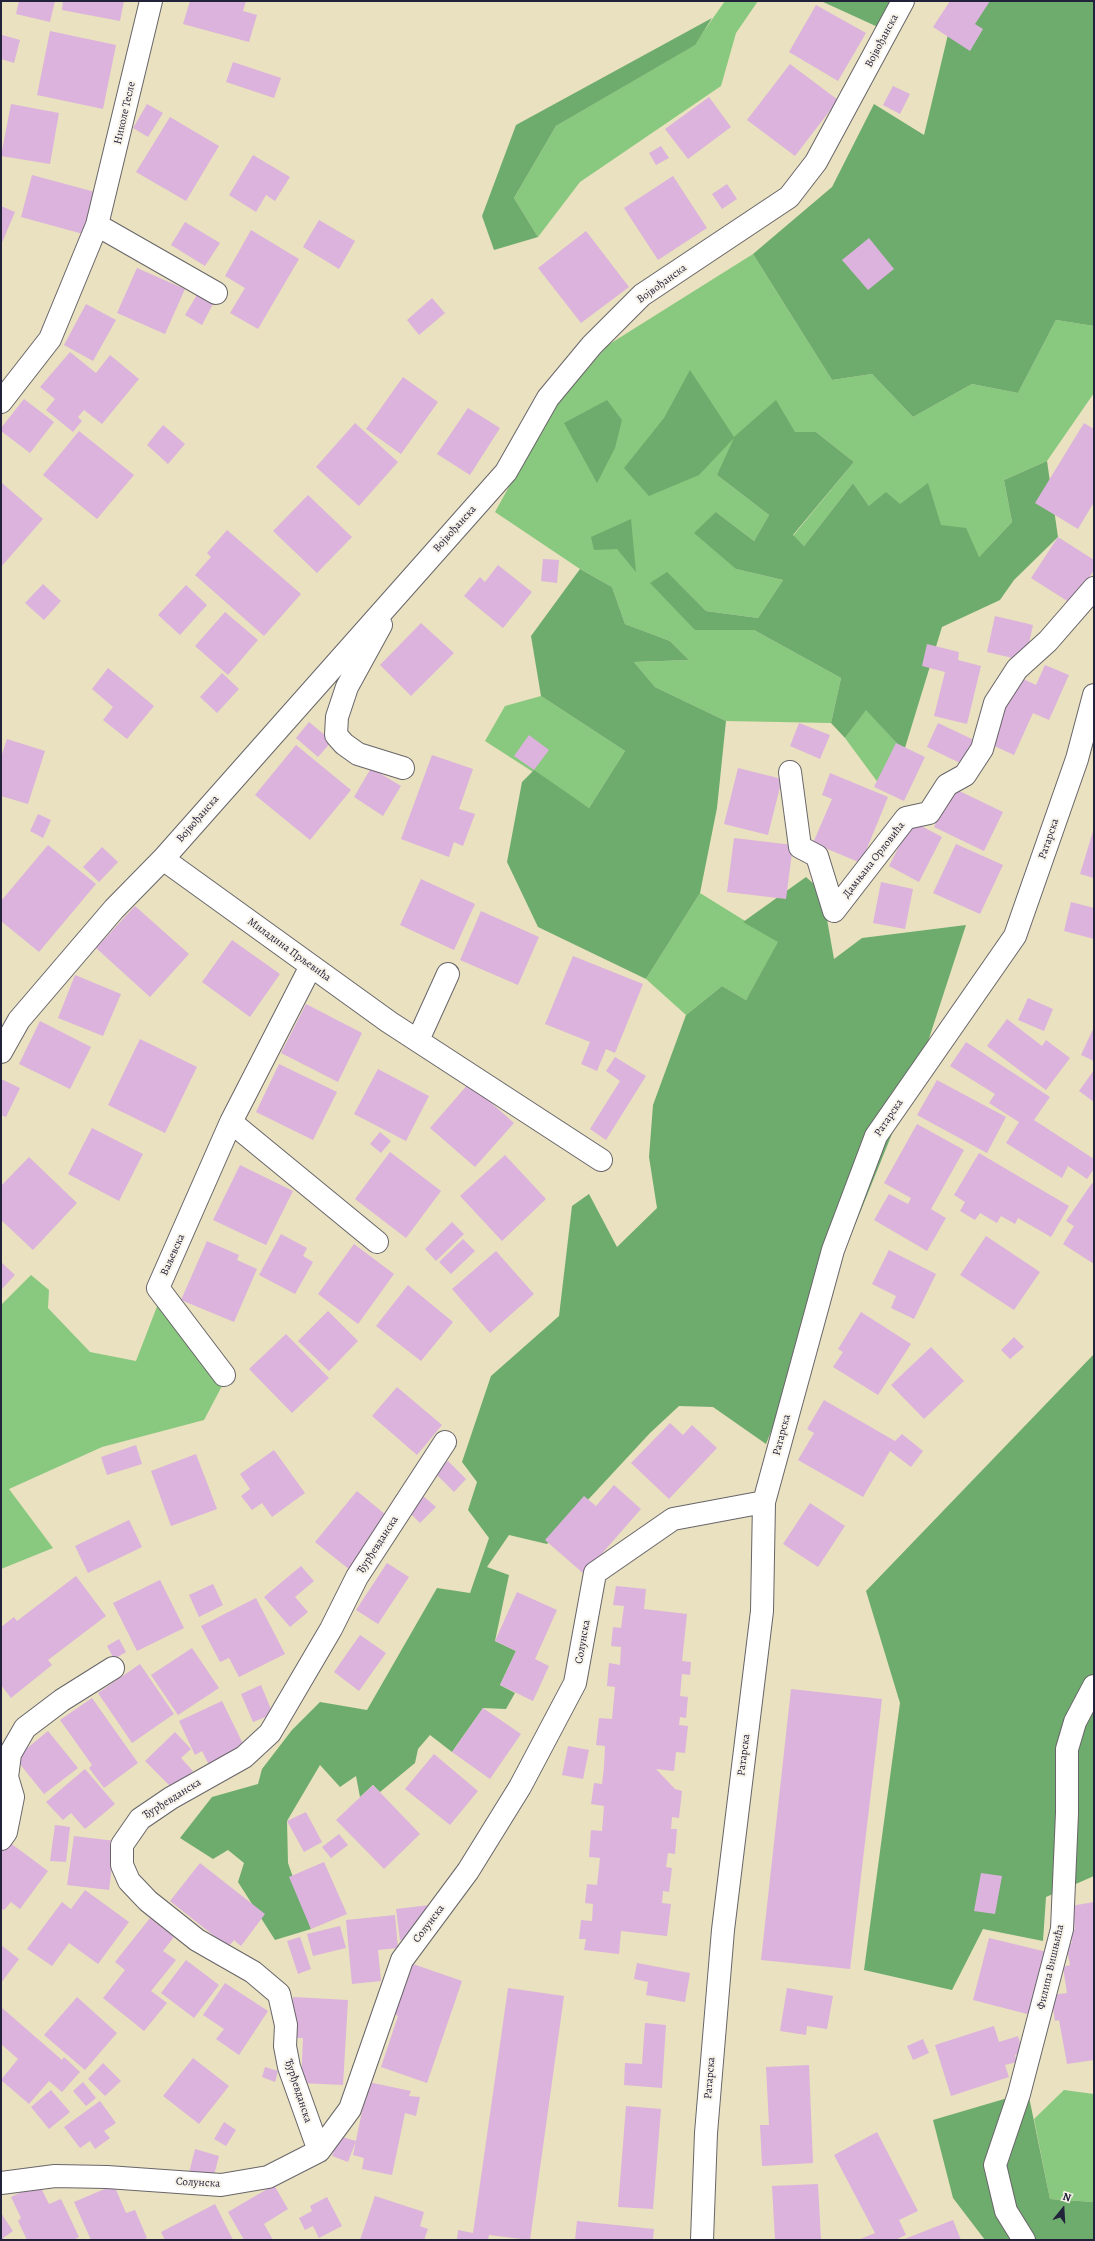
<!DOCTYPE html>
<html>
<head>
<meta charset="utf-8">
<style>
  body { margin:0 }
  #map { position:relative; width:1095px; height:2241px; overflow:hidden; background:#e9e1bf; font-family:Alegreya,serif }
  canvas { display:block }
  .frame { position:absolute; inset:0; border:2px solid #22223b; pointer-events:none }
  .north { position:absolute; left:1043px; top:2189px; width:40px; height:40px; -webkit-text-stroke:3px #f7f3e8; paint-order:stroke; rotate:18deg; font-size:11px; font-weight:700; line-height:16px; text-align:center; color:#22223b }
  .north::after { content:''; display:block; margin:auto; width:14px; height:18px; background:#22223b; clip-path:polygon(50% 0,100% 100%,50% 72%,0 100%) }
</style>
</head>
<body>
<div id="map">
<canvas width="1095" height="2241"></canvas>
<div class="frame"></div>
<div class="north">N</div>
</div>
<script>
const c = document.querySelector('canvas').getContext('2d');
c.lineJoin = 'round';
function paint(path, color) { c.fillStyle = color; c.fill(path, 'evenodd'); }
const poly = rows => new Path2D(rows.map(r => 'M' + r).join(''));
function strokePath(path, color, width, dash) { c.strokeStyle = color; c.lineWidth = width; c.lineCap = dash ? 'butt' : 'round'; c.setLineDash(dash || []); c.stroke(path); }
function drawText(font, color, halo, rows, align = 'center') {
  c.font = font + ' Alegreya,serif'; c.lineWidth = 4; c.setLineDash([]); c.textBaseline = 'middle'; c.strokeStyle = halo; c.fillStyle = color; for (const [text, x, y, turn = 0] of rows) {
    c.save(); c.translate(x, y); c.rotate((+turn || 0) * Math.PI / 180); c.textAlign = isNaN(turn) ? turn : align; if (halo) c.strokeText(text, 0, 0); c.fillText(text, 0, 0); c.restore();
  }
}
paint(poly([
  [725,1,758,1,736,33,721,86,580,182,538,237,514,198,556,126,694,45],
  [753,254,832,380,872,374,913,417,972,384,1018,393,1056,320,1094,326,1094,393,1047,461,1004,480,1012,522,979,557,941,525,900,505,869,506,853,483,804,546,793,536,854,462,816,432,795,432,717,475,769,515,754,541,716,512,736,569,783,580,758,618,706,611,667,573,695,630,754,630,841,678,831,723,726,721,655,687,634,662,689,660,670,641,625,624,612,587,580,569,495,512,551,411,608,345],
  [541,696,625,751,589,808,485,741,505,706],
  [866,709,904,751,879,784,845,738],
  [700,893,779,942,746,1000,722,986,686,1015,646,979],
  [31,1275,49,1290,48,1308,90,1352,136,1361,158,1304,222,1386,204,1420,102,1447,9,1489,53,1548,1,1569,1,1305],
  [1064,2090,1094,2094,1094,2202,1050,2199,1034,2119]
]), '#89c87f');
paint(poly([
  [821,1,892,1,880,28],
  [956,1,1094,1,1094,326,1056,320,1018,393,972,384,913,417,872,374,832,380,753,254,832,187,874,104,924,135],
  [712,18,695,45,556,126,514,198,538,237,494,250,482,216,516,125],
  [690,370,734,437,776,400,795,432,816,432,854,462,793,535,804,546,853,483,869,506,886,492,900,504,928,483,941,525,966,528,979,557,1012,522,1004,480,1047,461,1058,537,1014,580,1000,600,942,627,904,751,866,710,845,738,831,723,841,678,754,630,695,630,650,583,667,572,706,611,758,618,783,580,736,569,694,533,716,512,754,541,769,515,717,475,734,438,699,475,649,496,624,468,664,418],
  [607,400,622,420,615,448,597,483,564,423],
  [631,519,636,572,617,549,594,550,591,537],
  [580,569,612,587,625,624,670,641,689,660,634,662,655,687,726,721,717,808,700,893,646,979,538,927,507,862,522,782,534,770,589,808,625,751,541,696,531,636],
  [806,877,822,891,834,959,862,938,966,925,922,1060,766,1444,713,1407,679,1406,650,1433,547,1544,509,1535,487,1567,509,1575,495,1641,516,1651,500,1685,515,1693,506,1709,483,1708,452,1752,430,1735,418,1749,415,1763,380,1792,373,1785,360,1797,356,1776,340,1787,320,1765,287,1821,288,1863,311,1929,275,1940,238,1882,244,1863,228,1850,213,1859,180,1838,212,1797,258,1784,262,1769,292,1730,320,1702,367,1710,437,1588,470,1593,489,1538,468,1510,477,1482,462,1462,491,1376,559,1316,572,1206,589,1194,617,1247,657,1208,649,1157,653,1105,686,1015,722,986,746,1000,778,942,743,922],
  [1094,1354,1094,1876,1046,1897,1043,1941,983,1929,952,1990,864,1970,900,1703,866,1591],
  [1028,2092,1050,2199,1094,2202,1094,2240,985,2240,953,2198,933,2120]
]), '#6eac6e');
paint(poly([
  [19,1,55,1,50,22,16,14],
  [63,1,124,1,120,21,62,10],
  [190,1,246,1,243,11,257,15,249,42,183,24],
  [950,1,990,1,975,24,983,29,970,51,933,27],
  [816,5,866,33,838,81,789,52],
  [50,31,116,45,103,109,37,95],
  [2,35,20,40,14,63,1,59],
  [233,62,281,78,274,98,226,82],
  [790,64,838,100,795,156,747,120],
  [893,86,910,94,900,114,883,105],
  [709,97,731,127,688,159,665,129],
  [11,104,59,113,50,164,1,156],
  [147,104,163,113,148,137,133,128],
  [170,117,219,146,186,201,136,172],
  [661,146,669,158,656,165,649,153],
  [253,155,290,177,275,201,266,195,256,212,229,195],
  [32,175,95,192,83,234,21,217],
  [673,176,707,228,658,260,624,208],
  [727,184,737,199,722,209,712,194],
  [1,206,15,212,1,245],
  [319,220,355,241,339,269,303,247],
  [185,222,220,243,205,266,171,245],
  [251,230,299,259,258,329,230,313,245,288,225,276],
  [586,231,629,287,581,323,538,268],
  [869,238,894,269,868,290,842,260],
  [137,268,185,289,165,334,117,313],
  [198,293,214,302,202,325,185,315],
  [432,298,445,313,419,335,407,320],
  [86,304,116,320,93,361,64,345],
  [70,352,96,373,110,355,139,379,102,424,84,410,78,417,82,421,73,432,46,410,55,399,40,387],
  [403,377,438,402,401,454,366,429],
  [24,399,54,422,30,453,1,431,1,428],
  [468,408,500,428,470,475,437,454],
  [355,423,398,462,359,506,316,467],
  [1084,423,1094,429,1094,502,1078,529,1035,503],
  [163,425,185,444,168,464,147,445],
  [79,431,134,475,97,519,43,475],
  [1,482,43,519,1,567],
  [308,495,352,537,317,573,273,531],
  [227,530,301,594,264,636,195,575,211,557,207,553],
  [1058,537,1094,560,1094,570,1072,604,1031,578],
  [543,559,559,560,557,583,541,581],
  [498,565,532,592,503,628,464,596,480,577,485,582],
  [43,584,61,601,44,620,25,603],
  [186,585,207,605,180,635,158,615],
  [225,612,258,640,228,675,195,646],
  [995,616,1033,625,1025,661,987,652],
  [421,623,454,653,411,696,380,665],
  [927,644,959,652,958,660,981,666,967,724,934,716,945,672,922,666],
  [1045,665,1069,675,1049,720,1033,713,1014,755,990,744,1019,677,1036,685],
  [108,668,154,706,127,739,103,720,113,707,92,689],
  [222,673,239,689,217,713,200,697],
  [309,722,332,741,318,757,296,738],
  [799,723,830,735,820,759,790,746],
  [938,723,974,740,962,764,927,747],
  [529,735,549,750,534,770,514,756],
  [7,739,45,751,28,804,1,796,1,757],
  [896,743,925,757,904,801,874,787],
  [296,745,351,790,310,840,255,795],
  [432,755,473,769,459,809,475,814,463,846,454,842,449,857,401,839],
  [371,768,401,786,383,816,354,797],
  [738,768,782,779,768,835,724,824],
  [830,773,888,797,861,863,813,843,832,799,822,795],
  [953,788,1003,812,984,851,934,827],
  [38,814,51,820,43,838,30,831],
  [912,821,942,837,919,882,889,866],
  [1094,828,1094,878,1080,874],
  [734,838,793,845,786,899,727,892],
  [956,844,1003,865,980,914,933,893],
  [48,845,96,884,39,952,1,921,1,901],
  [102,847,118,862,99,882,83,867],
  [421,879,475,904,454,950,400,925],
  [881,882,913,889,905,929,873,923],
  [1071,902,1094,908,1094,939,1064,931],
  [135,906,189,954,150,997,96,948],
  [481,911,539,937,518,985,460,960],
  [232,940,280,974,250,1017,202,982],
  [573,956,643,984,615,1053,606,1049,597,1071,581,1064,590,1042,545,1024],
  [75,975,121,994,103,1036,58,1018],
  [1028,998,1053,1009,1044,1031,1018,1020],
  [306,1004,362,1033,338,1082,281,1053],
  [1007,1019,1042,1046,1046,1040,1070,1058,1046,1090,987,1046],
  [40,1021,91,1047,70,1089,19,1064],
  [1094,1027,1094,1061,1081,1055],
  [140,1039,197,1067,165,1133,108,1105],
  [966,1042,1050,1097,1034,1120,1094,1159,1094,1169,1087,1179,1068,1166,1062,1178,1006,1143,1019,1122,989,1103,995,1094,950,1066],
  [615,1057,646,1076,606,1140,590,1129,620,1081,606,1071],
  [279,1064,337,1092,313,1140,256,1112],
  [378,1069,429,1096,406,1141,354,1114],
  [1094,1070,1094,1102,1079,1091],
  [1,1079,20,1088,6,1117,1,1115],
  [937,1080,1006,1117,987,1153,917,1115],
  [469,1083,514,1123,475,1167,430,1128],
  [917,1124,964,1150,931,1209,946,1218,927,1251,874,1220,889,1194,908,1204,911,1198,884,1183],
  [92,1128,143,1154,119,1201,68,1174],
  [380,1132,391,1141,381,1153,370,1144],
  [390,1152,441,1191,406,1238,355,1199],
  [979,1153,1069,1206,1051,1237,1018,1218,1015,1224,1001,1216,997,1223,980,1213,975,1220,960,1211,965,1202,954,1195],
  [505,1155,546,1199,502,1241,460,1196],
  [29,1157,77,1203,33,1250,1,1220,1,1186],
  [240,1165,293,1191,266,1245,213,1220],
  [1092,1183,1094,1185,1094,1264,1063,1244,1074,1226,1066,1221],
  [452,1222,464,1234,436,1261,425,1249],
  [281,1234,307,1248,303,1256,313,1262,295,1294,259,1275],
  [986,1236,1040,1272,1014,1310,960,1275],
  [463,1239,475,1251,451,1274,439,1262],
  [207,1241,239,1255,237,1260,257,1269,234,1322,181,1300],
  [354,1244,394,1274,358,1324,318,1294],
  [889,1250,936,1274,914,1319,891,1308,896,1296,872,1284],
  [496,1251,534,1294,490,1333,452,1289],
  [1,1262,15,1275,1,1290],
  [408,1285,453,1322,421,1361,376,1326],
  [328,1311,358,1341,329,1371,298,1341],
  [861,1312,911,1344,878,1395,833,1367,843,1352,838,1349],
  [286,1334,329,1378,292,1413,249,1369],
  [1014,1337,1024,1347,1010,1359,1001,1350],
  [931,1347,964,1381,924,1419,891,1385],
  [397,1387,442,1425,417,1455,372,1416],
  [824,1400,895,1441,902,1434,923,1451,911,1467,890,1451,863,1497,798,1460,814,1433,807,1429],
  [670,1423,683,1435,692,1425,717,1448,669,1499,631,1463],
  [136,1445,142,1464,107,1475,101,1457],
  [274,1450,305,1493,272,1517,262,1503,252,1510,241,1496,250,1489,240,1474],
  [196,1454,217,1509,171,1526,151,1471],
  [448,1461,466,1479,454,1492,435,1473],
  [614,1485,641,1509,584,1574,545,1540,584,1496,596,1506],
  [357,1491,392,1520,350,1570,315,1542],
  [423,1496,436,1507,420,1523,408,1511],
  [810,1503,845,1526,818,1567,783,1544],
  [129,1520,142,1547,88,1573,75,1546],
  [387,1563,409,1577,378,1624,356,1610],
  [301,1566,314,1581,295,1597,308,1612,290,1627,264,1597],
  [76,1576,106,1616,48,1660,52,1665,11,1698,1,1685,1,1627,14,1617,17,1621],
  [160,1580,184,1628,137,1651,113,1603],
  [213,1584,223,1605,199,1617,189,1595],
  [616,1586,646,1589,644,1609,687,1614,682,1661,691,1662,690,1675,682,1674,680,1696,688,1697,686,1718,680,1717,679,1725,688,1726,685,1753,676,1752,674,1771,656,1769,675,1789,682,1791,679,1818,672,1817,671,1829,677,1829,675,1854,668,1853,666,1867,672,1868,669,1892,663,1891,662,1903,671,1904,667,1936,621,1931,619,1954,584,1950,586,1939,579,1939,581,1920,592,1921,593,1904,585,1903,587,1884,597,1885,600,1858,589,1857,591,1830,602,1831,604,1806,591,1804,594,1783,602,1784,604,1767,605,1746,596,1745,599,1718,612,1719,615,1687,607,1686,609,1663,620,1665,621,1647,611,1646,613,1627,621,1628,624,1606,613,1605],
  [517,1592,557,1610,535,1659,549,1666,533,1701,500,1685,516,1651,495,1641],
  [256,1598,285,1654,239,1677,229,1658,220,1662,201,1626],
  [360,1635,386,1653,359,1691,334,1672],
  [119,1639,126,1652,114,1659,107,1646],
  [192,1648,219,1688,178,1715,151,1675],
  [140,1664,174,1714,132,1743,98,1693],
  [261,1685,273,1714,253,1722,241,1694],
  [791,1689,882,1699,850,1969,761,1960],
  [92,1698,138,1763,104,1788,89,1768,92,1765,60,1720],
  [222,1701,247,1752,211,1769,202,1751,195,1755,179,1721],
  [483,1708,521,1734,490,1779,452,1752],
  [48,1731,78,1768,44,1794,15,1758],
  [175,1732,191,1749,181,1758,193,1771,174,1790,145,1761],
  [568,1746,589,1750,583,1779,562,1775],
  [434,1754,478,1791,450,1825,405,1789],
  [85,1769,115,1804,85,1829,71,1813,63,1820,46,1802],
  [373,1785,420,1834,384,1869,336,1820],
  [306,1812,322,1842,304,1852,287,1821],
  [55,1825,70,1827,66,1862,50,1861],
  [339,1834,348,1845,331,1858,322,1847],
  [74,1836,115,1841,109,1890,67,1885],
  [9,1842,48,1871,20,1909,11,1902,4,1910,1,1908,1,1853],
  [324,1862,347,1914,311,1929,289,1877],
  [200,1863,265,1914,241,1946,234,1940,228,1947,170,1901],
  [981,1873,1002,1876,995,1914,974,1911],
  [85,1890,129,1922,98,1964,69,1943,52,1966,27,1949,62,1902,71,1909],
  [1094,1902,1094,2060,1067,2064,1059,2020,1055,2021,1051,1995,1067,1993,1063,1967,1070,1965,1066,1944,1072,1943,1070,1930,1075,1929,1071,1906],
  [430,1905,413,1939,400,1940,396,1909],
  [395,1915,398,1948,378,1950,381,1981,352,1984,346,1920],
  [150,1918,174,1937,163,1951,176,1960,151,1991,167,2003,144,2031,103,1998,125,1970,115,1962],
  [340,1926,346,1948,313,1956,307,1934],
  [300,1937,311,1969,298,1974,287,1941],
  [989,1938,1047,1952,1031,2015,973,2000],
  [1,1945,19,1959,1,1983],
  [186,1960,219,1985,194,2018,161,1993],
  [637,1963,690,1973,685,2002,646,1995,648,1982,634,1979],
  [413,1964,462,1981,427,2083,381,2067,398,2016,391,2012,399,1988,404,1990],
  [225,1983,268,2011,239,2055,216,2039,224,2029,203,2015],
  [508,1988,564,1996,530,2240,489,2235,488,2240,457,2240,458,2230,473,2233],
  [787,1988,833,1996,827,2029,807,2026,806,2035,780,2031],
  [77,1997,117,2033,85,2070,44,2035],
  [293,1997,348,2000,343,2085,301,2083,303,2038,290,2038],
  [1,2007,62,2060,64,2057,80,2072,62,2092,49,2081,29,2104,1,2080,18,2059,1,2044],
  [645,2023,666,2025,662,2088,624,2085,625,2063,642,2064],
  [994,2026,999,2042,1018,2036,1023,2053,1015,2055,1017,2062,1005,2065,1009,2077,951,2096,935,2045],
  [923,2039,929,2053,913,2060,907,2046],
  [193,2058,229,2086,199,2124,163,2096],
  [103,2063,121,2081,105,2096,88,2079],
  [809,2065,813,2163,762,2166,760,2125,769,2125,766,2067],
  [265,2067,278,2071,275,2082,262,2077],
  [83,2082,96,2098,86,2106,73,2091],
  [368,2082,411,2091,409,2096,420,2097,416,2116,405,2113,392,2175,362,2169,364,2158,353,2155],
  [51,2090,70,2112,49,2129,31,2107],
  [100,2101,116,2123,104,2131,110,2138,95,2149,90,2141,80,2148,64,2127],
  [626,2106,661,2109,653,2209,618,2207],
  [224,2122,236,2130,226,2146,214,2139],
  [877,2132,918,2211,899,2220,906,2235,895,2240,858,2240,875,2233,834,2155],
  [339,2136,356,2141,348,2162,332,2156],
  [195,2149,219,2156,213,2179,189,2173],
  [39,2184,49,2204,61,2199,79,2237,73,2240,27,2240,18,2221,21,2218,11,2197],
  [818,2184,821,2240,775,2240,772,2186],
  [114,2185,126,2213,135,2210,147,2238,142,2240,91,2240,74,2202],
  [274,2185,288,2209,264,2224,273,2240,244,2240,228,2212],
  [375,2196,424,2212,420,2226,428,2229,424,2240,360,2240],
  [327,2197,342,2226,319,2238,313,2226,305,2230,299,2218,312,2211,310,2206],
  [215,2204,233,2240,165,2240,161,2232],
  [1,2213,13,2231,3,2238,5,2240,1,2240],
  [953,2220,961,2240,902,2240],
  [577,2221,654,2229,653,2240,575,2240]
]), '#dcb3dc');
const minor = poly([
  [97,225,216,293],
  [1,402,50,339,97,225,151,1],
  [381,625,347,687,337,717,336,735,344,744,358,754,403,768],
  [790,772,800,847,817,856,834,911,906,818,929,813,947,785,965,775,982,749,995,703,1017,669,1048,641,1094,588],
  [163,859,389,1022,601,1160],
  [418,1040,448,974],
  [1,1052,19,1020,114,909,163,859,506,472,548,398,592,345,642,295,789,197,816,162,903,1],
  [231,1122,377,1242],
  [224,1375,158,1288,231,1122,311,966],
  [1,1839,6,1832,13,1797,7,1777,10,1754,25,1728,62,1700,113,1668],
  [319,2151,289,2067,285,2046,286,2025,279,1994,253,1972,197,1940,148,1901,129,1881,122,1865,122,1845,140,1819,171,1798,244,1757,270,1733,331,1629,357,1577,445,1442],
  [1,2183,55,2176,107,2177,221,2185,268,2177,319,2151,350,2109,402,1960,468,1871,520,1787,575,1683,595,1573,673,1519,764,1502],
  [702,2240,706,2133,723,1930,762,1611,764,1502,833,1250,876,1136,1015,936,1077,759,1094,695],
  [1024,2240,1006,2211,995,2165,1019,2094,1062,1929,1067,1813,1067,1749,1075,1722,1094,1686]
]);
strokePath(minor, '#686569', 24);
strokePath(minor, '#fff', 22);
drawText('11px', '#22223b', '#f7f3e8', [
  ["Војвођанска",882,41,-62],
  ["Николе Тесле",125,113,-77],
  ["Војвођанска",662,284,-36],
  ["Војвођанска",455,529,-48],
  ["Војвођанска",198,819,-49],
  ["Ратарска",1049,839,-71],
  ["Дамњана Орловића",874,860,-52],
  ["Миладина Прљевића",289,950,36],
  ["Ратарска",889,1118,-56],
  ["Ваљевска",173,1255,-66],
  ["Ратарска",782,1435,-75],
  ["Ђурђевданска",378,1545,-57],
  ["Солунска",583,1642,-80],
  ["Ратарска",744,1755,-83],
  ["Ђурђевданска",172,1799,-32],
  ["Солунска",429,1924,-53],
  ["Филипа Вишњића",1051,1967,-77],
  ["Ратарска",710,2078,-85],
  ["Ђурђевданска",298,2091,72],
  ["Солунска",198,2183,3]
]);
</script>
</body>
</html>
